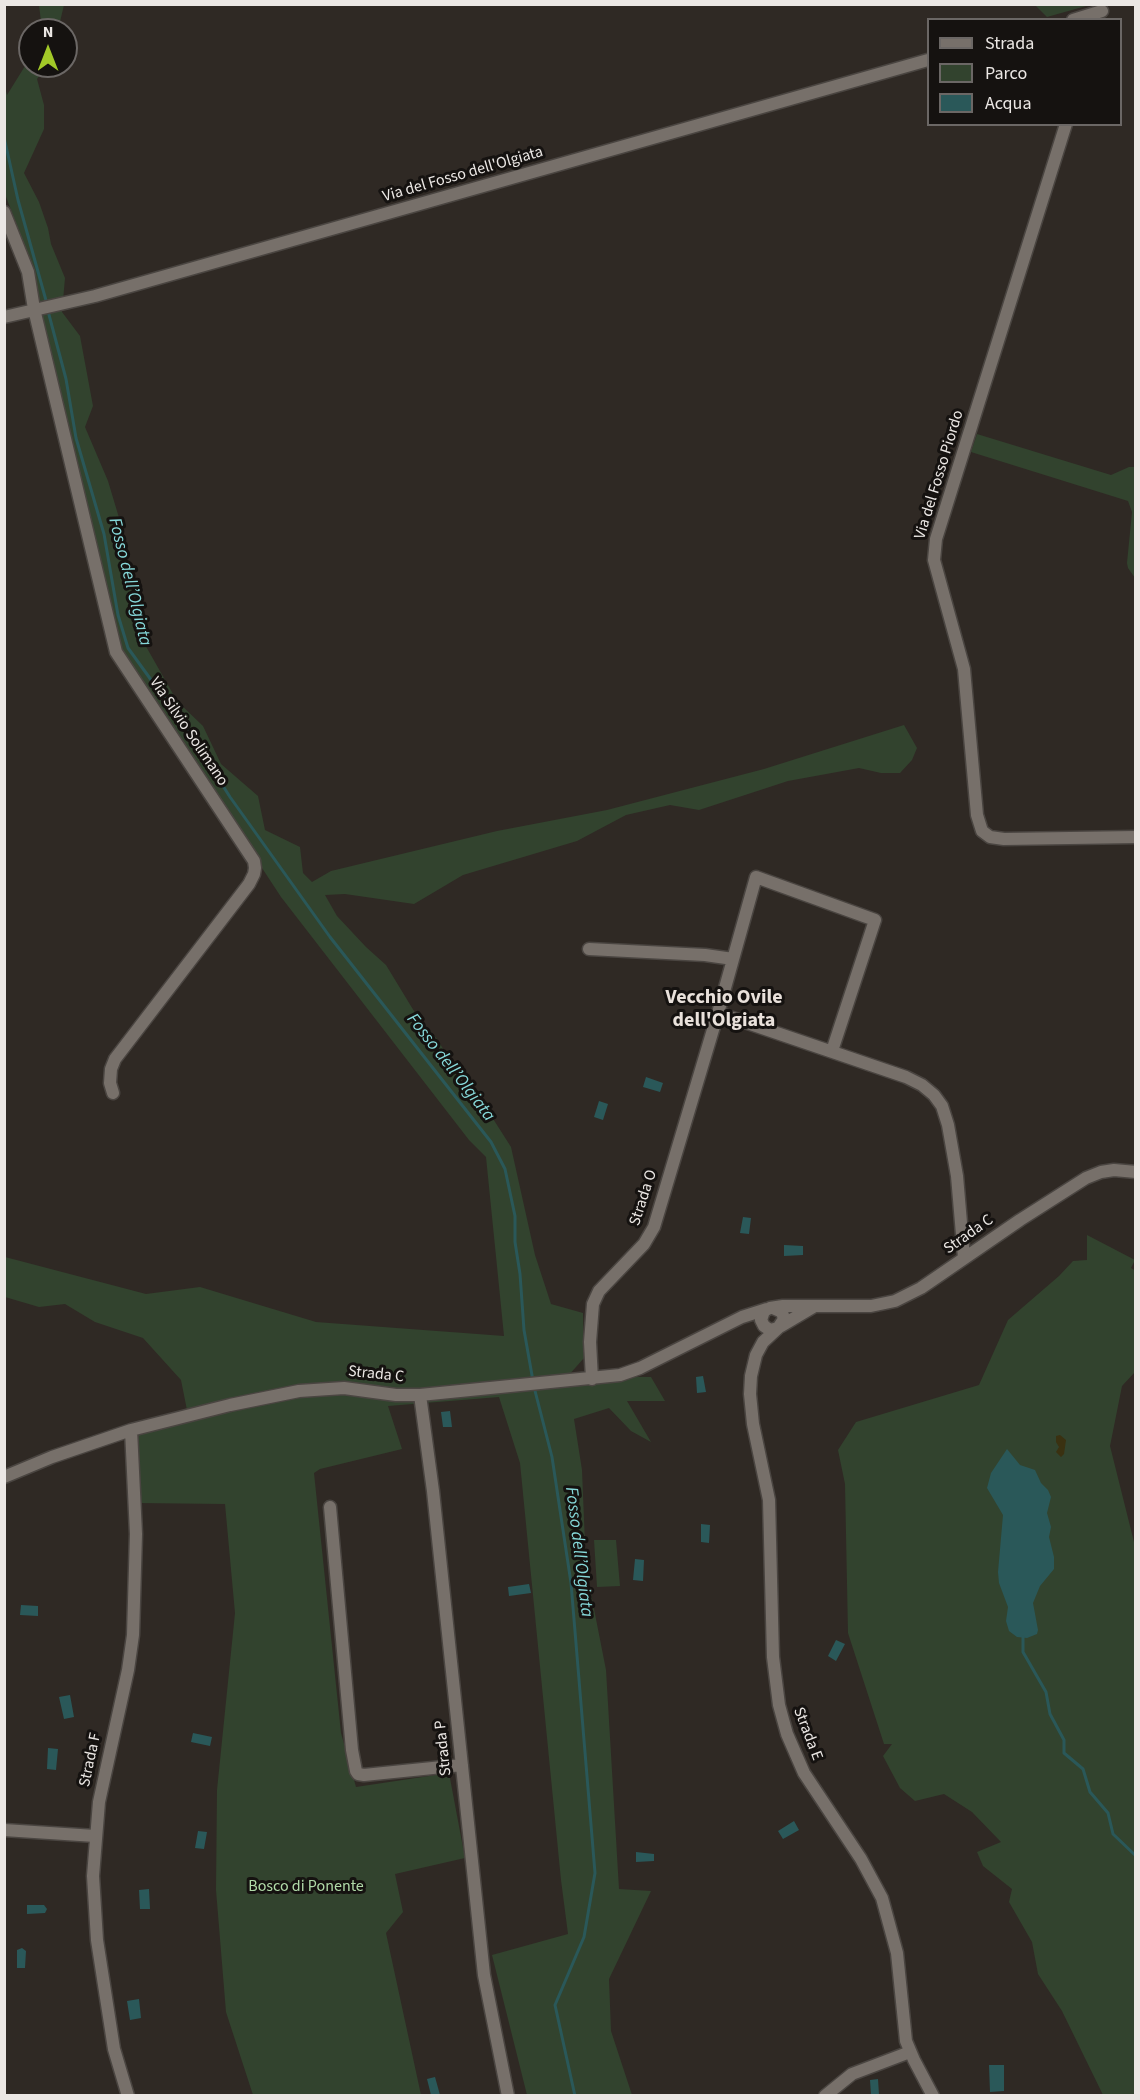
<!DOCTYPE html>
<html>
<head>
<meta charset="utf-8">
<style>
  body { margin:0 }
  #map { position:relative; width:1140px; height:2100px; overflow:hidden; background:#2f2924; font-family:"Source Sans 3",sans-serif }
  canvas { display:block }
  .frame { position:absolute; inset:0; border:6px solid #ebe7e4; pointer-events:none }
  .legend { position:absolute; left:927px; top:18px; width:195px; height:108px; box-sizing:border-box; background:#151210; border:2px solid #6b6765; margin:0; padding:8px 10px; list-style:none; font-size:18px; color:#ebe7e4 }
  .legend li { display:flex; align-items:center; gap:12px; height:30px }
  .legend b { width:30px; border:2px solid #6b6765 }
  .north { position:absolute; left:18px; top:18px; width:60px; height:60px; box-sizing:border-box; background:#151210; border:2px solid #6b6765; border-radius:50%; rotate:0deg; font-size:16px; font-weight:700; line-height:24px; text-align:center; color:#ebe7e4 }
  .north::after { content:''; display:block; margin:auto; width:21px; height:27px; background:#a2c928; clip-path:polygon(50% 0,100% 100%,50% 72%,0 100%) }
</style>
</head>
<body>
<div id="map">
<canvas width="1140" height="2100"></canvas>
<div class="frame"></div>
<ul class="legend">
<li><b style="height:8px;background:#77706a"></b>Strada</li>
<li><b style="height:16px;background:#32432e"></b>Parco</li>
<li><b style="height:16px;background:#2a5859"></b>Acqua</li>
</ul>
<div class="north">N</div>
</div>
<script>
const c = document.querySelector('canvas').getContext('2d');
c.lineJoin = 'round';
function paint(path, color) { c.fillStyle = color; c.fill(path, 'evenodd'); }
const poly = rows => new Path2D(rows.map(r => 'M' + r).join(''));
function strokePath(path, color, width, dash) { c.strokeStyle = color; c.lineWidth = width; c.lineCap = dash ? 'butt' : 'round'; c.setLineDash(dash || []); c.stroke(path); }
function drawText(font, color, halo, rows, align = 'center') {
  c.font = font + ' "Source Sans 3",sans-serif'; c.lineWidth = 6; c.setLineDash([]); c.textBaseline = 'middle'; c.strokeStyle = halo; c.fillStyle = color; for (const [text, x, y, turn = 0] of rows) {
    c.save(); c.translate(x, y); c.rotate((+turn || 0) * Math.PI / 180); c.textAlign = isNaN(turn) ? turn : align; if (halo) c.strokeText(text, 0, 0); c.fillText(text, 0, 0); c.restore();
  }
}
paint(poly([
  [39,5,64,5,58,30,42,30],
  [1035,5,1087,5,1086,6,1047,17],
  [30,58,30,66,46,66,37,79,44,105,44,129,24,173,39,202,48,228,51,244,65,278,62,312,80,336,93,406,85,427,108,481,120,521,133,601,135,627,177,701,203,726,221,764,258,796,265,830,300,847,303,873,312,882,331,871,497,831,607,810,764,769,904,725,917,748,912,760,900,773,881,773,859,768,788,781,699,810,670,805,626,815,577,841,463,875,414,904,345,894,325,895,337,916,366,947,386,965,417,1016,437,1039,470,1092,490,1114,511,1147,535,1255,551,1304,583,1313,584,1358,568,1376,651,1377,665,1401,627,1401,651,1442,631,1431,609,1408,574,1419,582,1470,586,1568,606,1670,619,1889,651,1891,609,1979,611,2031,632,2095,527,2095,492,1955,568,1934,561,1880,520,1463,499,1397,388,1406,402,1449,320,1469,314,1473,341,1733,356,1787,449,1773,465,1858,395,1874,403,1912,386,1933,421,2095,253,2095,226,2012,216,1890,217,1790,235,1613,225,1504,136,1503,131,1430,188,1415,181,1380,143,1338,95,1322,65,1304,39,1307,5,1297,5,1257,146,1294,200,1287,316,1322,504,1336,486,1157,469,1140,281,897,120,651,39,313,31,263,5,194,4,83,7,95],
  [977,434,1111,475,1129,467,1135,467,1135,578,1128,568,1127,563,1132,512,1128,501,971,452],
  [1087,1235,1135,1260,1131,1268,1136,1271,1135,1372,1122,1386,1110,1446,1136,1550,1135,2095,1103,2095,1062,2011,1038,1974,1032,1942,1009,1902,1012,1889,983,1866,977,1852,1001,1842,972,1812,944,1794,915,1801,900,1788,883,1756,892,1744,884,1744,848,1633,845,1484,838,1450,856,1422,979,1385,1008,1320,1059,1276,1073,1261,1087,1260],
  [594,1540,616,1540,620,1586,597,1587]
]), '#32432e');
paint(poly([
  [1060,1435,1066,1440,1064,1454,1061,1457,1056,1452,1059,1447,1056,1442,1056,1436]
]), '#3a3111');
paint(poly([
  [646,1077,663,1083,660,1092,643,1087],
  [599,1101,608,1104,603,1120,594,1117],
  [743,1217,751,1218,749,1234,740,1233],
  [784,1245,803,1246,803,1255,784,1256],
  [703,1376,706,1392,697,1393,696,1377],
  [450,1411,452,1427,443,1427,441,1412],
  [1007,1449,1020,1465,1035,1470,1041,1483,1048,1490,1051,1497,1047,1513,1051,1527,1049,1537,1054,1557,1054,1569,1040,1586,1033,1603,1038,1630,1037,1634,1027,1638,1017,1637,1009,1631,1006,1621,1008,1607,999,1583,998,1572,1003,1515,987,1488,991,1473],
  [701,1524,710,1525,709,1543,701,1542],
  [635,1559,644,1560,643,1581,633,1580],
  [529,1584,531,1593,509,1596,508,1587],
  [21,1605,38,1606,38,1616,20,1615],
  [836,1640,845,1644,836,1661,828,1656],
  [70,1695,74,1717,64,1719,59,1697],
  [193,1733,212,1737,210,1746,191,1742],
  [48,1748,58,1749,56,1770,47,1769],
  [794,1821,799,1830,783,1839,778,1831],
  [198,1831,207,1832,204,1849,195,1848],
  [636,1852,654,1854,654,1861,636,1862],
  [149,1889,150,1909,140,1909,139,1890],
  [27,1905,44,1905,47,1909,45,1913,27,1914],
  [22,1948,26,1951,25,1968,17,1968,17,1950],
  [139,1999,141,2018,130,2020,127,2001],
  [989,2065,1004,2065,1004,2091,990,2092],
  [435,2077,440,2095,431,2095,427,2079],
  [878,2079,879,2095,871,2095,870,2080]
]), '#2a5859');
strokePath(poly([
  [4,137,18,200,47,304],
  [48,311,66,379,76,438,104,534,118,615,128,648,188,731,230,797,330,937,491,1142,505,1169,515,1216,515,1242,520,1274,524,1330,533,1381],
  [534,1387,552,1457,571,1583,595,1873,584,1937,555,2005,575,2096],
  [1023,1637,1023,1652,1046,1692,1050,1714,1064,1740,1064,1753,1083,1769,1090,1792,1108,1813,1113,1834,1136,1856]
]), '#2a5859', 3);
const street = poly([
  [1073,20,1102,11],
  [1066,124,936,539,934,560,964,669,977,815,982,831,990,837,1004,839,1136,837],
  [4,212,28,272,34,309,116,652,254,861,255,868,254,874,249,884,115,1059,111,1069,110,1083,113,1093],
  [4,317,95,296,928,60],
  [589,949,705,955,733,959],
  [718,1013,906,1077,922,1085,934,1095,942,1106,948,1125,957,1176,964,1258],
  [773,1308,782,1312,784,1319,778,1328,770,1330,764,1326,761,1320,764,1311,770,1308,783,1306,871,1306,895,1301,921,1288,1020,1220,1086,1178,1101,1172,1114,1170,1136,1172],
  [781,1326,813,1307],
  [778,1328,763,1342,756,1355,751,1376,750,1394,753,1424,769,1500,773,1657,779,1705,787,1734,804,1773,861,1859,882,1898,897,1953,906,2041,914,2060,933,2096],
  [592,1379,590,1342,593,1304,599,1291,644,1244,654,1227,718,1013,756,877,875,920,832,1051],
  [420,1395,433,1491,484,1975,508,2096],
  [4,1477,52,1457,131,1430,230,1405,299,1391,344,1388,396,1395,420,1395,620,1375,640,1368,742,1317,767,1309],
  [330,1507,352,1750,356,1771,358,1774,364,1775,462,1765],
  [4,1830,95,1836],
  [128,2096,114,2049,97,1940,93,1876,99,1802,128,1670,133,1635,136,1534,131,1430],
  [825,2096,852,2074,910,2052]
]);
strokePath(street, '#4a4541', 15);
strokePath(street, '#77706a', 12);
drawText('16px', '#ebe7e4', '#151210', [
  ["Via del Fosso dell'Olgiata",463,175,-16],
  ["Via del Fosso Piordo",940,475,-73],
  ["Via Silvio Solimano",188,732,56],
  ["Strada O",644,1198,-72],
  ["Strada C",969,1235,-35],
  ["Strada C",376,1375,6],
  ["Strada E",807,1734,69],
  ["Strada P",444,1748,-96],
  ["Strada F",91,1760,-78]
]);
drawText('16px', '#b1dba9', '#151210', [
  ["Bosco di Ponente",306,1887]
]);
drawText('italic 18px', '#86d8d9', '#151210', [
  ["Fosso dell’Olgiata",129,582,76],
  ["Fosso dell’Olgiata",450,1068,52],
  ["Fosso dell’Olgiata",578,1552,83]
]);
drawText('bold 20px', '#e9e1db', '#151210', [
  ["Vecchio Ovile",724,999],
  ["dell'Olgiata",724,1022]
]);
</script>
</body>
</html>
